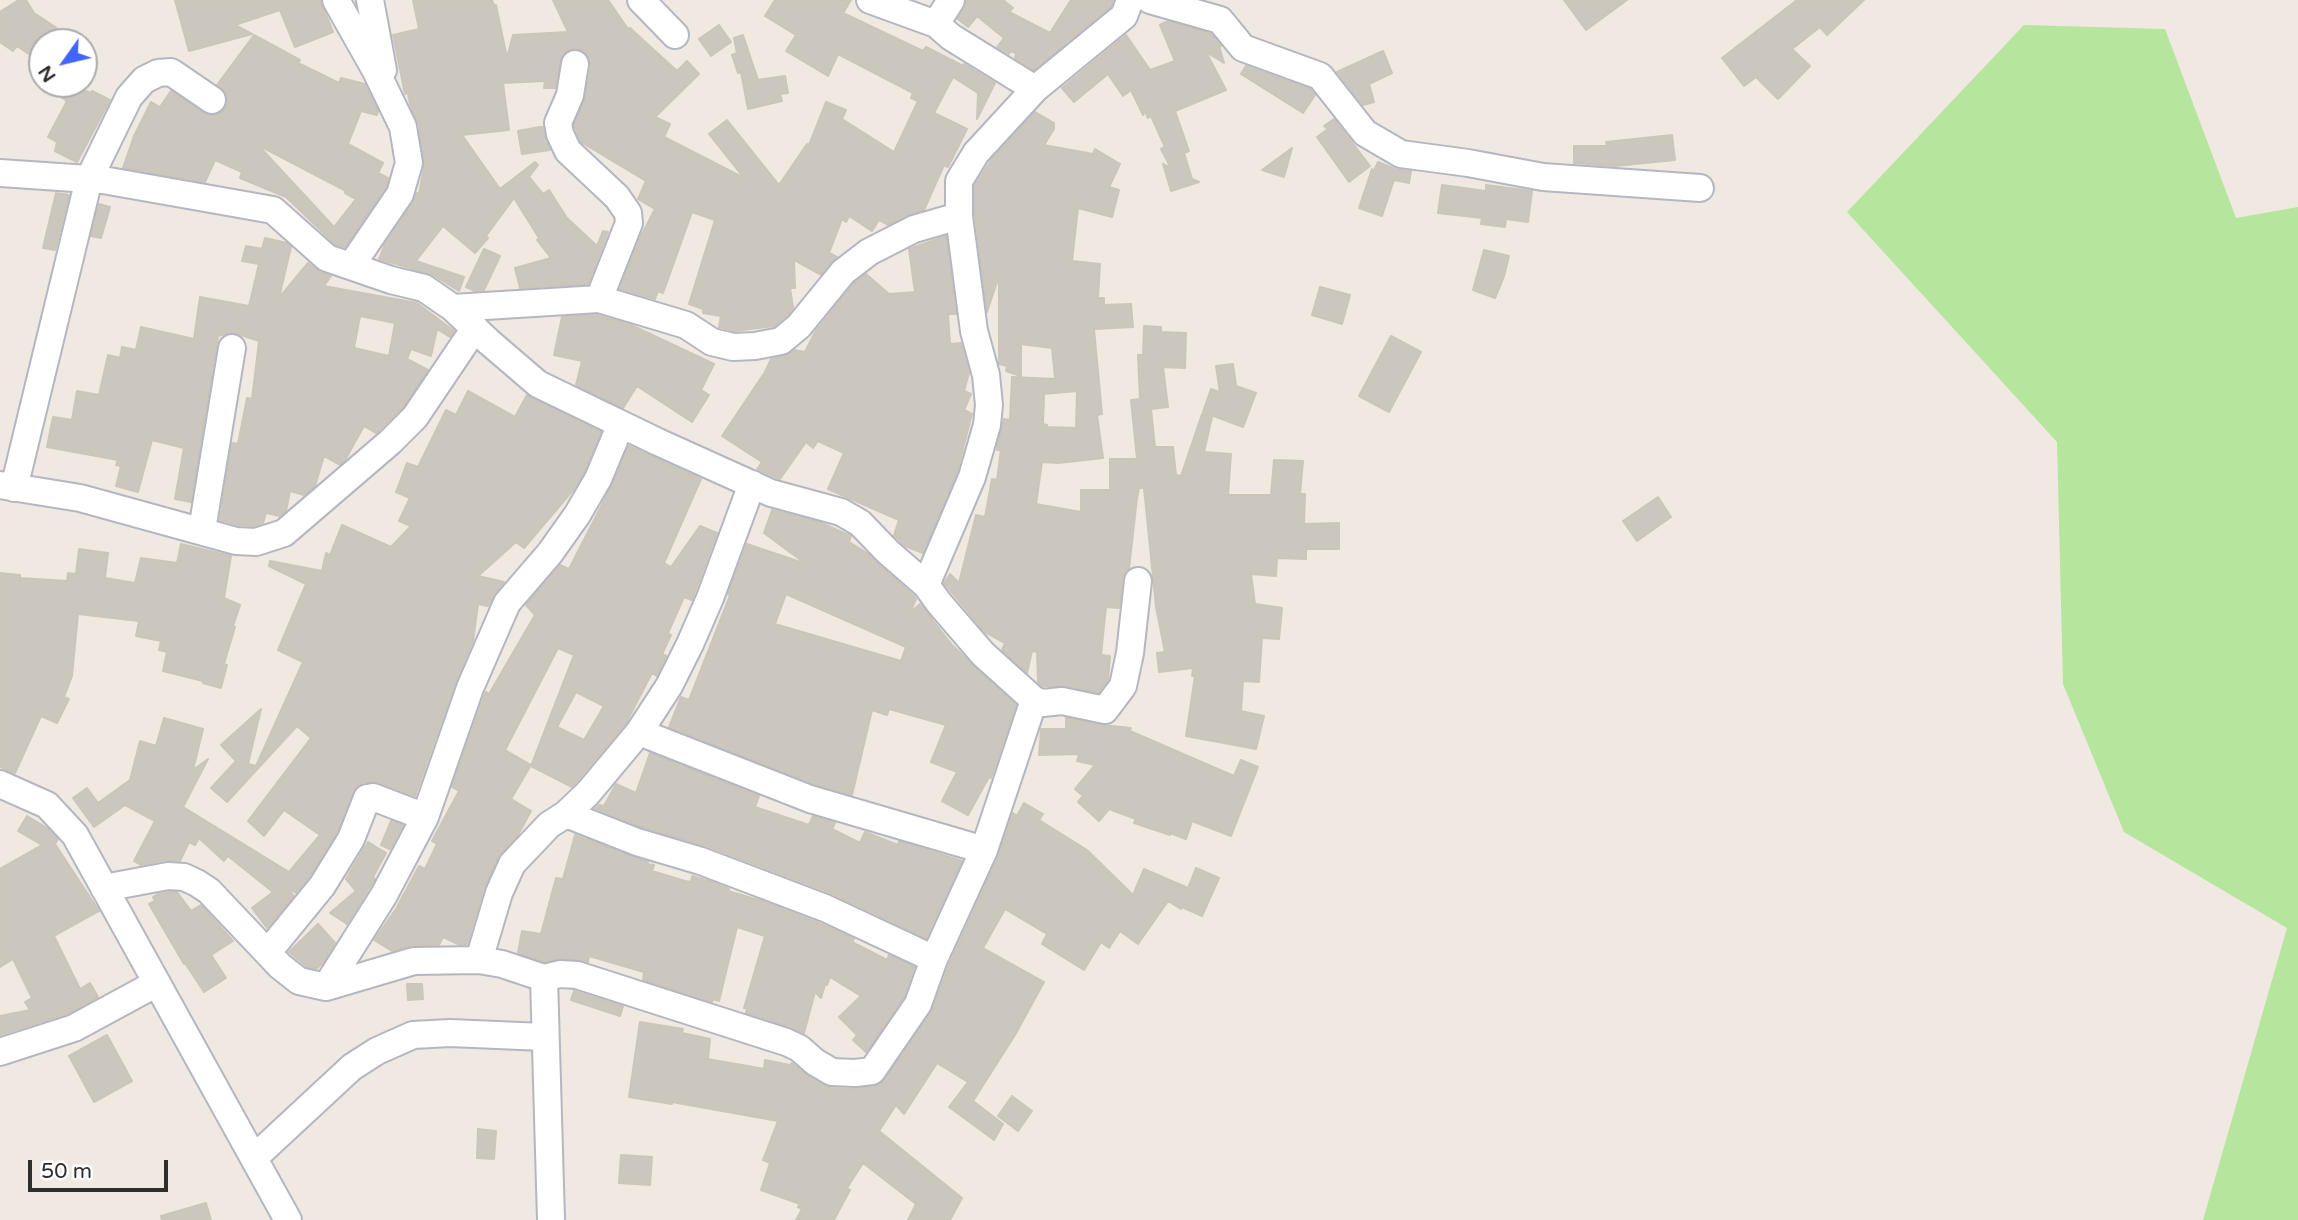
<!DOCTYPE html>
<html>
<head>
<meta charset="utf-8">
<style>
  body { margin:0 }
  #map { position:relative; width:2298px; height:1220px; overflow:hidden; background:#efe9e1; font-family:"Varela Round",sans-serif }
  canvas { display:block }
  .north { position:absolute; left:28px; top:28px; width:70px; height:70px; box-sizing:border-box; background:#fff; border:2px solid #ababab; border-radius:50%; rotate:236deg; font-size:19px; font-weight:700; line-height:28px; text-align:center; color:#2e2e2e }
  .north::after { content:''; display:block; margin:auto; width:24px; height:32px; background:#4264fb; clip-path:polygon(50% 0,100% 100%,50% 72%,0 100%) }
  .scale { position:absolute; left:28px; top:1160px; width:140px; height:32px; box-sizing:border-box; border:4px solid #2e2e2e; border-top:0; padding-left:9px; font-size:21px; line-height:24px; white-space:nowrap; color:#2e2e2e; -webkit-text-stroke:5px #fff; paint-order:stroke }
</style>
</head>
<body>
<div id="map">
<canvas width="2298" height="1220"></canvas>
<div class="north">N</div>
<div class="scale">50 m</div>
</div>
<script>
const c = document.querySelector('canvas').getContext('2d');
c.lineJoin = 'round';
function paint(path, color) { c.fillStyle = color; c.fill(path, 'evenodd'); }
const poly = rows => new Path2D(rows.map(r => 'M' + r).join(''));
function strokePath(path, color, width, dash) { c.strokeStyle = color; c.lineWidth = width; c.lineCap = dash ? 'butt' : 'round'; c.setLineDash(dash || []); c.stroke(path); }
paint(poly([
  [2024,25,2165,29,2236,218,2298,207,2298,1220,2203,1220,2287,928,2124,832,2063,684,2057,442,1847,212]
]), '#b6e59e');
const building = poly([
  [19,0,26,0,34,13,78,42,42,42,42,63,17,46,13,51,0,42,0,12,19,0],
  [175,0,320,0,333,32,295,47,280,10,235,25,252,34,189,51,175,0],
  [413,0,492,0,494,6,496,5,507,58,513,35,568,32,553,0,608,0,628,29,630,28,677,71,687,61,699,74,655,117,670,124,664,137,744,178,709,134,727,120,779,185,807,144,809,145,826,102,846,110,842,119,894,152,918,101,911,98,913,93,838,54,828,76,786,51,796,35,765,16,775,0,851,0,843,13,923,51,926,47,963,66,964,64,995,83,977,119,978,93,953,77,934,113,967,129,948,167,944,165,924,210,888,225,879,220,872,231,849,216,846,222,842,219,829,253,837,257,821,275,794,260,795,288,790,288,793,308,788,315,774,326,734,331,719,327,721,316,703,313,703,309,689,304,715,220,692,212,663,293,658,291,655,299,620,289,640,238,655,209,638,199,646,181,581,142,574,125,585,98,591,66,589,58,584,51,578,49,570,49,562,55,555,88,544,88,545,81,503,83,509,130,462,135,500,189,535,162,538,165,529,177,543,194,549,190,567,218,597,246,603,231,608,232,588,284,520,288,515,268,551,258,537,240,539,238,514,198,486,236,488,238,475,253,443,226,416,261,464,277,459,291,433,275,412,269,415,262,410,268,379,259,384,246,413,203,417,193,419,194,424,167,419,124,410,105,408,93,405,94,393,35,419,29,413,0],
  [967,0,1003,0,1013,8,1009,12,1050,33,1071,0,1113,0,1111,7,1034,70,1015,58,1016,53,1010,51,1009,54,997,47,1004,38,977,16,968,27,958,19,967,0],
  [1564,0,1627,0,1586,30,1564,0],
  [1797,0,1864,0,1827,35,1820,27,1792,49,1810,66,1778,99,1756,77,1744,86,1722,58,1797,0],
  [1168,21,1211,34,1221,46,1219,46,1224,63,1206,52,1226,90,1175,111,1189,151,1184,153,1192,179,1199,182,1171,191,1163,164,1171,168,1161,149,1165,147,1151,116,1148,118,1145,111,1143,115,1131,90,1123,96,1108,74,1074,102,1062,88,1126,35,1150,70,1175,61,1160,25,1168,21],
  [719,25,731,42,711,56,699,39,719,25],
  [254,35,300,60,298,63,339,83,341,78,365,84,378,111,377,115,361,111,348,144,383,163,378,173,388,178,386,187,345,247,335,244,286,197,240,178,242,172,215,160,205,182,123,168,134,136,151,102,160,107,171,91,210,116,218,114,225,109,228,102,226,94,217,85,254,35],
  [258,145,346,191,345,193,356,199,334,227,258,145],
  [743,35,758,80,785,76,788,93,780,94,782,101,748,109,741,72,738,73,732,55,737,53,734,38,743,35],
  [1383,51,1392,73,1369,84,1374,102,1363,105,1337,72,1383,51],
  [1246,66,1310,89,1315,95,1303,113,1241,74,1246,66],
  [68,84,91,93,92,91,110,100,77,162,55,151,57,142,48,137,67,101,62,98,68,84],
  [1035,112,1054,123,1054,129,1044,145,1093,154,1095,149,1120,164,1109,187,1119,190,1112,217,1078,208,1072,261,1100,264,1098,298,1104,298,1104,305,1131,304,1133,327,1094,329,1102,414,1097,415,1103,458,1058,463,1042,462,1036,504,1081,512,1081,490,1110,490,1110,459,1137,459,1131,400,1140,399,1138,355,1143,355,1144,326,1161,327,1161,332,1186,333,1185,368,1163,367,1168,407,1151,409,1155,447,1173,447,1176,475,1181,476,1202,414,1212,417,1204,452,1231,454,1228,495,1271,495,1274,460,1303,461,1300,494,1305,494,1304,524,1339,523,1339,549,1306,549,1306,559,1277,558,1276,576,1251,574,1255,604,1282,608,1279,639,1262,638,1259,682,1243,681,1241,711,1264,716,1256,749,1186,736,1195,676,1192,676,1193,668,1159,672,1157,653,1165,652,1156,607,1144,488,1139,488,1137,498,1129,569,1123,579,1119,608,1106,607,1101,655,1110,656,1108,680,1098,693,1065,686,1042,686,1038,682,1037,652,1032,651,1027,673,1002,650,1005,643,985,632,944,583,950,574,959,583,976,515,985,517,992,479,997,480,1001,450,997,450,998,444,1004,419,1010,420,1012,377,1055,379,1052,348,1021,344,1021,376,1006,371,1007,366,999,364,999,276,987,312,975,215,975,185,991,160,1035,112],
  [1077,391,1076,428,1047,427,1047,425,1043,424,1044,394,1077,391],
  [1334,119,1370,166,1349,182,1317,137,1328,129,1324,126,1334,119],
  [540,127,543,127,550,150,522,154,518,131,540,127],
  [1672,135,1675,160,1615,166,1574,163,1574,146,1607,146,1606,142,1672,135],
  [1292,148,1284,177,1262,170,1292,148],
  [1378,162,1395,169,1411,171,1409,183,1394,180,1382,216,1359,208,1372,169,1374,171,1378,162],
  [1442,185,1486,191,1486,185,1532,191,1528,222,1506,219,1505,227,1481,224,1482,218,1438,213,1442,185],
  [56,193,69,195,55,250,43,248,56,193],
  [99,204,110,207,101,238,91,236,99,204],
  [946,236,956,314,948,314,950,344,961,343,969,373,964,391,971,394,964,410,972,414,957,472,923,553,905,546,894,535,899,520,828,489,844,453,818,441,813,448,806,442,780,479,757,469,762,462,722,436,765,372,771,359,785,356,795,350,799,351,799,354,800,351,805,352,815,332,854,283,866,274,889,294,915,292,909,249,946,236],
  [265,238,287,243,291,247,279,298,308,263,321,273,331,276,324,286,417,303,454,331,450,337,437,329,431,356,411,349,407,359,428,370,403,407,379,430,376,433,364,426,345,460,340,465,324,456,315,486,304,495,290,491,286,511,280,516,266,513,263,523,254,526,239,525,220,520,232,443,238,444,247,398,252,399,259,341,235,333,228,333,218,336,191,502,175,499,184,448,152,440,138,492,116,486,121,466,116,465,118,460,47,447,53,417,72,420,77,391,99,395,108,355,120,358,122,347,136,350,141,327,194,339,200,297,249,306,259,264,242,261,246,246,262,249,265,238],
  [360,316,395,323,389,356,354,348,360,316],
  [484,249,500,256,484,290,475,291,466,287,484,249],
  [1484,250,1509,256,1504,276,1495,298,1473,290,1484,250],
  [1320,287,1350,295,1342,324,1312,315,1320,287],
  [597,315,631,325,714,364,701,390,709,395,692,422,637,386,623,408,576,385,582,361,554,355,562,317,597,315],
  [1391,336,1421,352,1389,412,1359,396,1391,336],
  [1233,364,1236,386,1256,393,1243,427,1203,412,1211,389,1220,392,1216,366,1233,364],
  [468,391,515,417,527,395,601,432,584,472,574,489,524,548,516,542,478,576,504,582,495,593,488,606,478,604,473,641,455,683,415,796,378,782,364,782,357,786,337,832,309,877,296,893,286,887,294,896,267,928,252,908,273,892,228,856,224,861,199,838,195,845,189,842,180,861,165,860,141,865,134,861,155,821,125,805,94,827,73,798,87,788,98,803,130,780,140,741,156,746,164,718,203,729,193,770,208,759,183,807,289,872,320,835,284,810,264,836,248,821,311,738,297,726,227,802,211,788,236,761,221,745,261,709,248,764,256,766,303,662,278,650,306,584,269,566,270,561,322,571,326,553,330,555,342,525,391,547,411,526,399,521,410,498,396,492,407,463,418,467,446,410,456,415,468,391],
  [629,446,701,479,664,563,671,567,700,526,717,533,692,600,684,597,668,633,671,635,662,654,666,656,657,676,652,673,626,723,572,787,531,766,574,655,558,648,505,750,531,765,511,799,531,811,518,835,498,858,484,888,467,944,460,945,443,937,439,945,413,945,392,951,374,940,396,909,419,866,425,869,437,844,432,841,459,791,452,787,485,694,486,692,489,694,535,615,526,605,560,565,569,569,612,485,629,446],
  [576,692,604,706,584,740,557,727,576,692],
  [1658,497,1671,517,1637,541,1623,521,1658,497],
  [772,510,819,522,851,536,849,542,867,553,914,596,916,599,910,613,920,604,952,645,1016,705,991,778,989,777,968,815,942,801,957,772,931,762,946,725,889,709,887,715,872,710,852,795,815,784,669,727,681,697,689,700,730,595,728,594,747,544,806,564,764,533,772,510],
  [786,594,906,647,901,661,775,624,786,594],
  [181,544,231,556,224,598,240,605,233,626,235,627,224,664,227,665,221,688,203,683,203,681,163,671,167,652,159,650,161,641,136,636,139,621,78,614,72,676,64,697,69,699,57,723,41,716,15,773,0,767,0,573,20,575,20,578,67,581,68,573,76,574,79,549,108,553,105,578,135,583,141,558,177,563,181,544],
  [1066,718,1102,725,1131,728,1130,731,1234,776,1241,760,1258,767,1231,836,1192,821,1186,839,1170,833,1170,835,1134,823,1136,819,1109,809,1099,821,1078,802,1083,796,1075,789,1095,765,1077,761,1079,754,1039,755,1041,729,1066,729,1066,718],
  [650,753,759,796,755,807,809,825,813,816,835,823,832,829,860,843,865,832,898,845,899,841,962,861,926,938,831,893,707,846,642,827,595,808,599,805,604,806,616,784,636,793,650,753],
  [1024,803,1043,814,1039,820,1087,850,1133,895,1144,869,1188,888,1196,868,1219,878,1202,916,1182,907,1181,909,1168,901,1138,944,1120,931,1109,948,1101,942,1084,970,1042,944,1047,934,1005,909,983,948,1044,982,1015,1035,973,1101,1003,1124,994,1140,949,1107,968,1082,937,1063,904,1114,896,1105,879,1131,962,1198,950,1220,908,1220,916,1204,863,1163,847,1188,850,1190,834,1220,796,1220,802,1209,798,1207,800,1204,761,1190,770,1163,763,1160,778,1121,672,1102,672,1104,629,1097,640,1022,683,1029,682,1033,710,1039,708,1059,764,1069,765,1060,790,1065,792,1063,807,1075,831,1088,857,1089,881,1084,931,1013,949,965,998,857,1013,813,1017,816,1024,803],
  [27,816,47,828,58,839,55,844,99,911,54,936,80,989,90,983,98,997,69,1013,0,1035,0,1016,30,1010,25,1002,32,998,13,959,0,967,0,869,42,845,18,831,27,816],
  [391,821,403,825,390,849,381,845,391,821],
  [575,835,648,862,647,864,654,865,652,871,685,881,691,882,692,876,712,882,729,889,728,891,762,901,819,923,854,939,852,942,887,960,889,955,914,967,904,997,866,1052,853,1040,857,1035,839,1017,861,996,830,977,827,985,825,985,821,998,815,992,804,1033,746,1013,747,1008,744,1008,765,936,737,927,719,1001,713,999,712,1002,643,980,644,972,589,956,588,962,561,958,545,962,518,953,522,931,541,934,556,878,563,879,575,835],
  [368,842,386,853,373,877,375,879,370,887,347,924,330,913,356,891,346,879,368,842],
  [169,892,177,892,191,911,201,905,233,941,211,955,226,978,204,992,185,963,184,964,149,904,155,901,153,897,158,894,169,892],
  [318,924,335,943,323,963,316,969,306,966,289,952,318,924],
  [407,984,422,984,423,999,408,1000,407,984],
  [574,991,623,1006,620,1016,571,1000,574,991],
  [107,1035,132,1081,94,1102,69,1056,107,1035],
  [1012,1096,1032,1111,1018,1131,998,1116,1012,1096],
  [478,1129,496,1131,494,1159,477,1158,478,1129],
  [621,1155,652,1157,650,1185,619,1183,621,1155],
  [206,1203,211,1220,162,1220,161,1216,206,1203]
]);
paint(building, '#cbc7bf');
strokePath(building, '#cbc5ba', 2);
const minor = poly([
  [336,0,376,71,403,127,409,163,400,194,351,266],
  [370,0,383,70],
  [641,0,675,35],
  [870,0,936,24,951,37,1035,89],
  [1150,0,1220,20,1243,48,1320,76,1365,133,1401,154,1468,163,1543,177,1700,188],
  [936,24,951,0],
  [575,64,570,95,558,123,560,134,568,151,617,197,628,213,629,223,599,299],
  [0,173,103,180,273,210,327,258,391,280,424,288,453,308,489,342,538,384,658,442,771,493,841,512,860,523,888,552,926,585,939,603,983,654,1034,700,1043,703,1062,701,1105,710,1123,686,1130,653,1138,581],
  [453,308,599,299,686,325,712,342,733,347,755,346,781,341,799,326,843,272,869,252,914,229,959,216],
  [0,485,80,498,236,541,256,542,284,533,390,442,415,417,475,328],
  [14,488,89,179,129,97,144,80,158,73,171,72,212,100],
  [202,530,232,348],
  [926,585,972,477,987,425,989,405,986,375,974,331,959,216,959,181,976,153,1035,89,1124,16,1130,0],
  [639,732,810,799,984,850],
  [0,784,47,805,75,835,288,1220],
  [566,814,637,842,701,861,825,908,934,959],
  [104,888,168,876,184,877,197,883,209,891,280,966,299,981,326,987,414,961,479,960,502,964,544,978,560,974,577,975,786,1042,799,1048,815,1062,832,1072,855,1073,872,1071,918,1004,934,959,984,850,1034,700],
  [268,952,322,886,351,839,367,798,373,797,425,817],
  [479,960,499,893,512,864,549,825,566,814,588,793,639,732,669,686,690,644,710,598,752,484],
  [544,978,551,1220],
  [326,987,384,895,425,817,470,688,507,603,550,553,577,515,598,479,621,424],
  [0,1052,74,1028,157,983],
  [254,1158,352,1067,377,1051,413,1035,450,1033,544,1037]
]);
strokePath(minor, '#b4b7c1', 30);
strokePath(minor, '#fff', 26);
</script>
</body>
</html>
